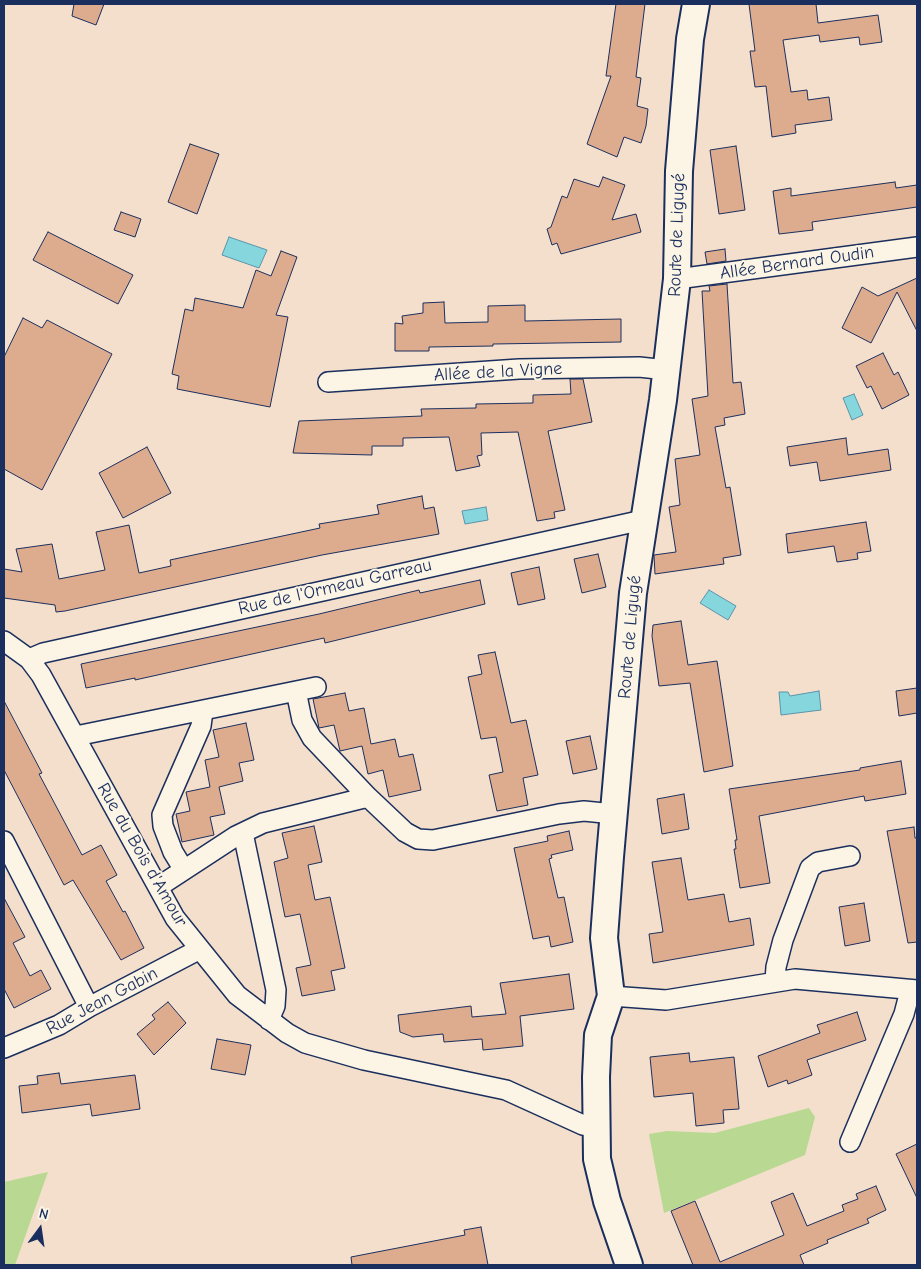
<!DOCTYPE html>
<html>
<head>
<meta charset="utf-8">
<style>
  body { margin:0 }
  #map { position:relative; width:921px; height:1269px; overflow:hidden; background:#f3dfcb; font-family:"Comic Neue",sans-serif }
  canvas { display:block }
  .frame { position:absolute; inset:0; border:5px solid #1b2f5e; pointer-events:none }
  .north { position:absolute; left:15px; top:1204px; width:50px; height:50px; -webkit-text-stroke:4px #fcf5e5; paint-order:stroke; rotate:14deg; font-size:14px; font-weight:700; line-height:20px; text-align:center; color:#1b2f5e }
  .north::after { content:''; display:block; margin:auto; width:18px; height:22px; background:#1b2f5e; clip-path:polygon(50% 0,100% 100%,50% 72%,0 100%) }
</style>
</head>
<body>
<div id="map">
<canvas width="921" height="1269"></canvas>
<div class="frame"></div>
<div class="north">N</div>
</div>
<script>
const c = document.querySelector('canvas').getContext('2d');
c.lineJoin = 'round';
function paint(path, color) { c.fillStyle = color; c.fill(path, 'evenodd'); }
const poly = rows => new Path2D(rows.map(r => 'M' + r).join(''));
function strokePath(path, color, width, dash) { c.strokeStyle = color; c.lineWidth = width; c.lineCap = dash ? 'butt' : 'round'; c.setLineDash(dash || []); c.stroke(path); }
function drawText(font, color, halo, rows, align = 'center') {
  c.font = font + ' "Comic Neue",sans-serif'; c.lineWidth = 4; c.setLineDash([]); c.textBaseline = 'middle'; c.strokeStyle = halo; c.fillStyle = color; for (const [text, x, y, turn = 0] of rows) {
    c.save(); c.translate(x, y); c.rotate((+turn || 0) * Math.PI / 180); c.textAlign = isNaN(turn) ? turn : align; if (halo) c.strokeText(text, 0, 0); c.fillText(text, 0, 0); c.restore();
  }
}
paint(poly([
  [809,1108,815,1117,805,1155,664,1213,649,1134,667,1131,715,1133],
  [48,1172,15,1265,4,1265,4,1182]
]), '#b9d992');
const water = poly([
  [229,237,267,250,259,268,222,255,229,237],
  [854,394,863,415,852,420,843,398,854,394],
  [486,507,488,520,465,524,462,511,486,507],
  [709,590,736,606,728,620,700,603,709,590],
  [819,691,821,710,781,715,779,692,788,692,790,696,819,691]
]);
paint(water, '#86d7dd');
strokePath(water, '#5b94aa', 1);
const building = poly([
  [74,4,104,4,96,25,72,16,74,4],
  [616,4,645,4,636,77,641,78,637,106,648,109,646,126,641,143,624,137,617,157,587,144,611,76,606,76,616,4],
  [749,4,816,4,818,23,878,15,882,42,860,45,859,37,820,42,819,35,783,40,791,92,807,90,808,100,829,97,832,120,795,125,796,133,772,137,766,86,755,87,750,51,755,51,749,4],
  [190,144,219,154,197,214,168,202,190,144],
  [736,146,745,210,719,214,710,150,736,146],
  [603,177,625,185,612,220,636,214,641,232,561,254,557,243,552,245,547,229,551,227,562,196,567,198,574,179,599,187,603,177],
  [895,182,896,188,917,185,917,207,812,222,813,230,779,234,773,191,791,188,791,196,895,182],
  [121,212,141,219,135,237,114,230,121,212],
  [48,232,133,275,118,304,33,260,48,232],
  [725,249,726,261,707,264,705,252,725,249],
  [281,251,297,257,276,315,288,317,270,407,177,389,179,376,172,374,185,309,193,311,195,298,243,308,256,270,271,276,281,251],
  [917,278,917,331,897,292,871,343,842,328,862,287,878,296,917,278],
  [727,284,733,383,741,382,745,414,724,418,725,425,715,427,726,488,730,487,741,555,723,558,724,564,655,574,654,555,676,552,669,507,680,505,675,459,700,455,692,399,708,396,702,291,710,291,709,286,727,284],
  [444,302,445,323,488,322,488,306,525,305,525,321,621,319,621,342,493,344,493,346,429,347,429,351,395,351,395,323,403,324,402,316,423,313,423,303,444,302],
  [23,318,42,328,47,320,112,354,42,490,4,469,4,357,23,318],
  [883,353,894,375,898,372,909,395,882,409,871,386,867,388,856,366,883,353],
  [570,379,583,379,592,422,548,431,565,510,554,512,555,518,537,521,518,432,481,433,482,455,477,456,480,466,456,471,449,437,403,438,403,446,372,446,372,455,293,453,299,421,422,416,421,409,476,408,476,404,533,403,533,395,571,394,570,379],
  [846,438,848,455,888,449,891,470,820,481,817,462,790,466,787,447,846,438],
  [147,447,171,493,123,518,99,473,147,447],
  [422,496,424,509,434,507,439,534,322,555,65,611,56,612,55,605,4,598,4,569,22,572,16,549,52,544,59,579,105,570,96,532,129,525,139,573,171,566,170,560,320,528,319,524,379,514,377,505,422,496],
  [866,522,871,551,857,553,858,559,837,562,834,546,788,553,786,534,866,522],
  [598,554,606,587,582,593,574,559,598,554],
  [539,567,545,599,518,605,511,573,539,567],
  [480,580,485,604,325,643,324,638,135,680,135,678,86,688,81,664,319,614,419,590,420,593,480,580],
  [681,621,688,665,717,661,733,766,704,772,690,683,659,686,652,636,653,625,681,621],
  [495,652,511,723,526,720,538,775,523,778,528,805,497,811,489,775,503,772,496,737,481,739,468,677,482,674,478,655,495,652],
  [917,688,917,713,899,716,896,691,917,688],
  [345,693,349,711,364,708,371,744,395,739,399,757,413,754,421,790,389,797,383,770,368,774,362,746,340,751,334,725,319,728,313,699,345,693],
  [4,701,42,773,39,774,82,855,101,845,117,875,106,881,123,912,125,911,144,948,121,960,73,880,64,885,4,770,4,701],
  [246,723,254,760,239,763,243,781,219,787,225,814,210,817,214,835,182,842,176,814,190,811,186,792,210,787,205,760,219,757,213,730,246,723],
  [590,736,597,769,573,774,566,741,590,736],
  [901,761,906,794,865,801,864,796,759,816,770,883,740,888,734,849,736,849,735,840,737,840,729,789,860,770,860,768,901,761],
  [684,794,689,829,662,834,657,799,684,794],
  [314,826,322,862,308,865,315,900,330,897,345,968,331,971,335,990,302,996,296,968,311,965,300,914,285,917,274,862,288,858,282,833,314,826],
  [914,827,915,838,917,838,917,942,908,943,887,831,914,827],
  [569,831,573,850,551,855,552,858,549,859,558,898,564,897,573,942,551,947,549,936,533,939,514,848,548,841,547,836,569,831],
  [681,858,688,900,724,894,729,922,750,918,754,945,653,963,649,934,663,932,652,862,681,858],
  [4,898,25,937,13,943,30,976,41,970,51,989,14,1008,4,989,4,898],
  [864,903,870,941,845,946,839,907,864,903],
  [569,974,574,1009,520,1016,523,1046,483,1050,482,1039,444,1042,443,1034,413,1037,400,1032,398,1015,471,1006,472,1017,506,1014,500,983,569,974],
  [168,1002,186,1023,154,1055,137,1034,155,1019,152,1015,168,1002],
  [857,1012,866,1040,807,1060,812,1075,788,1084,787,1080,768,1087,758,1056,820,1033,817,1025,857,1012],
  [217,1039,251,1045,245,1075,211,1069,217,1039],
  [689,1053,690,1062,734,1057,739,1109,723,1110,724,1123,696,1126,693,1093,654,1097,650,1057,689,1053],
  [59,1073,61,1084,135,1075,140,1109,92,1116,90,1104,22,1113,19,1086,38,1084,37,1076,59,1073],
  [917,1144,917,1198,896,1154,917,1144],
  [876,1186,886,1210,867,1219,869,1223,827,1240,828,1243,800,1255,804,1265,693,1265,671,1211,695,1201,720,1262,784,1235,771,1202,793,1193,807,1226,844,1211,842,1205,858,1199,856,1194,876,1186],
  [481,1227,488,1265,352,1265,351,1257,465,1235,464,1230,481,1227]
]);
paint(building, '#ddac8f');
strokePath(building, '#1b2f5e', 1);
const street = poly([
  [677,279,917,247],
  [328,382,519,369,639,367,667,370],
  [4,641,29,659,41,675,175,918,237,995,287,1033,305,1043,364,1060,506,1090,583,1125,596,1128],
  [29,659,43,653,643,520],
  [296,691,302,720,312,738,368,797],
  [76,736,316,687],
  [243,833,276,990,275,1006,269,1020],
  [4,841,89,1007],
  [184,870,173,852,163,826,162,815,201,726,203,711],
  [158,887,236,836,263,823,368,797,405,832,418,839,433,840,559,814,584,811,614,814],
  [775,981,776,967,783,940,810,868,818,862,850,856],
  [611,996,666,1000,795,979,917,990],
  [4,1048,59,1025,89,1007,200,949],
  [850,1142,904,1014,910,991]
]);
const secondary = poly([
  [629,1265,607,1201,597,1159,596,1077,598,1035,611,996,604,938,610,857,633,593,663,400,677,279,679,171,690,39,696,4]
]);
strokePath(street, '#1b2f5e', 22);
strokePath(secondary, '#1b2f5e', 30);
strokePath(street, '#fcf5e5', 19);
strokePath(secondary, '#fcf5e5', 26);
drawText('18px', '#1b2f5e', '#fcf5e5', [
  ["Route de Ligugé",677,235,-88],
  ["Allée Bernard Oudin",797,263,-8],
  ["Allée de la Vigne",498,372,-3],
  ["Rue de l'Ormeau Garreau",335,587,-13],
  ["Route de Ligugé",630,637,-85],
  ["Rue du Bois d'Amour",142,855,60],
  ["Rue Jean Gabin",102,1001,-28]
]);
</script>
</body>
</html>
